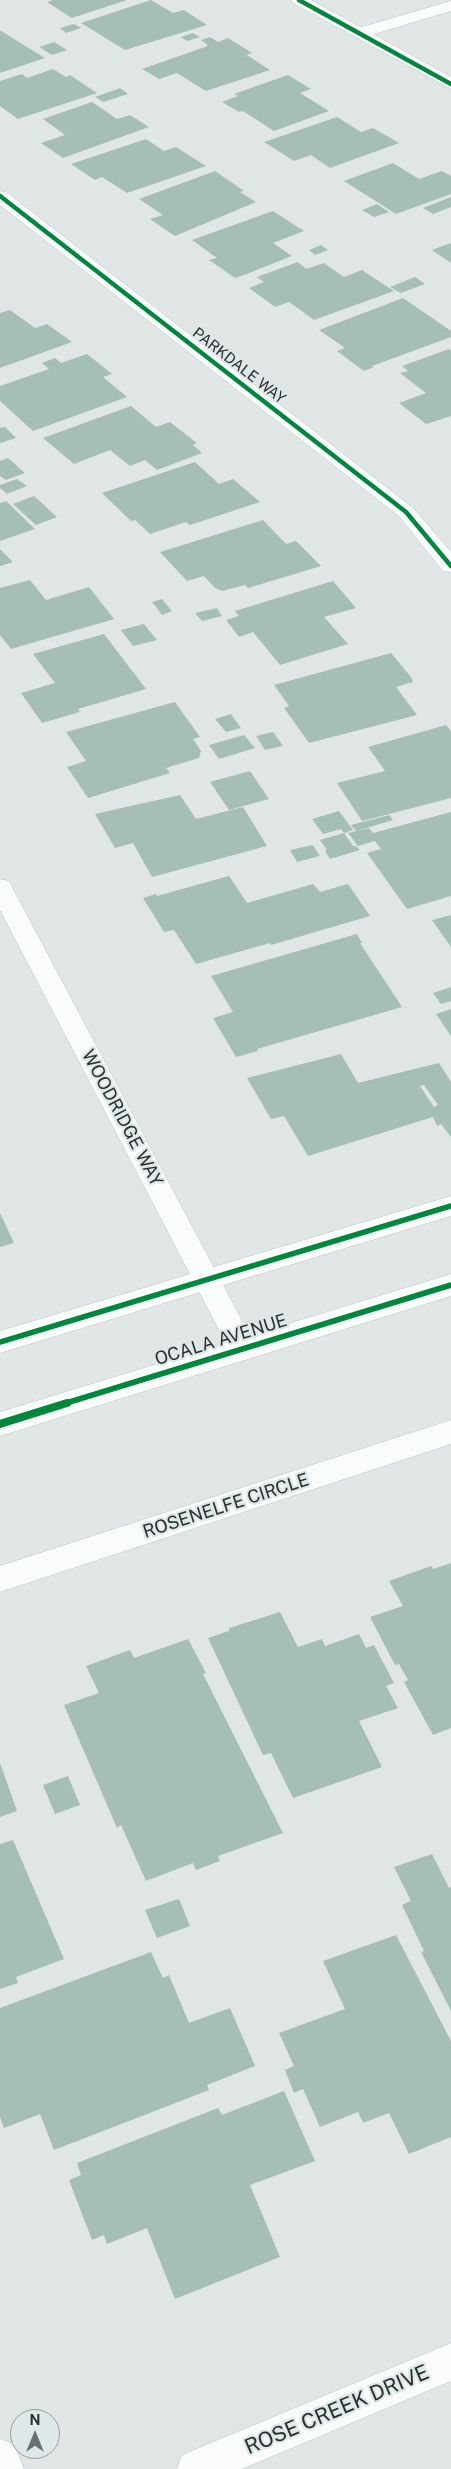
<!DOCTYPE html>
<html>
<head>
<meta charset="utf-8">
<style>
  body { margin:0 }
  #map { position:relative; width:451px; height:2469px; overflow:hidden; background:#e0e6e6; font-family:"Public Sans",sans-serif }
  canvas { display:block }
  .north { position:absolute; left:10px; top:2409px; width:50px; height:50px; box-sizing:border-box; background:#dee8e8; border:1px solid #969e9e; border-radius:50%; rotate:0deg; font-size:14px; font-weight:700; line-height:20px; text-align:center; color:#2b2f2f }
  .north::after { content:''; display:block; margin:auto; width:18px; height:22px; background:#6a6f6f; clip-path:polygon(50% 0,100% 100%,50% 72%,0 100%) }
</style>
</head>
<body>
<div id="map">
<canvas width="451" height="2469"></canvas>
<div class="north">N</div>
</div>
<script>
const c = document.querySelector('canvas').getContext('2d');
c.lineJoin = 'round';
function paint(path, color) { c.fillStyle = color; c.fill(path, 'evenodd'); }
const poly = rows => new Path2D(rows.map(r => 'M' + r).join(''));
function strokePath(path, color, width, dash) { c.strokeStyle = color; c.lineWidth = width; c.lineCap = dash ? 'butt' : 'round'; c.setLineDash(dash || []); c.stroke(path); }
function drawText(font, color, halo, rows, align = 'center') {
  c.font = font + ' "Public Sans",sans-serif'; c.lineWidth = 4.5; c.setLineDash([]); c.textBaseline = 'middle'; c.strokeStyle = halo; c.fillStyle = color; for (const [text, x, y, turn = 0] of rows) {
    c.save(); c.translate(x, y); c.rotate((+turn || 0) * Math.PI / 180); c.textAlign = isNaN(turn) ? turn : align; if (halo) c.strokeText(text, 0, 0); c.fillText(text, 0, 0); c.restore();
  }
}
paint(poly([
  [53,0,127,0,72,18,47,2],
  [151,0,173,13,184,10,207,25,125,50,81,23],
  [74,24,81,28,66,33,60,28],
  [0,31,1,31,45,58,0,73],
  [193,33,200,37,187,41,181,37],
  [210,37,218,42,228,38,252,53,232,60,247,55,270,70,206,91,177,73,159,79,142,69,205,47,208,45,201,40],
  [54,42,67,50,52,55,39,47],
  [53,69,66,77,70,75,97,93,18,119,0,106,0,81,22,74,27,78],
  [288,75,311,89,300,93,329,111,274,131,243,111,239,112,222,102,238,96,234,94],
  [120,88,128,94,103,102,95,97],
  [92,102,117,119,130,115,149,127,63,158,41,143,65,135,43,119],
  [337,117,361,132,373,128,399,143,330,168,311,155,294,161,264,142],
  [146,139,164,151,176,147,206,166,127,193,102,177,95,180,71,164],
  [393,163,419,179,442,171,451,176,451,194,396,214,344,181],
  [215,171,244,191,240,192,256,202,175,236,150,219,163,215,139,199],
  [451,197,451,207,433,214,423,208],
  [377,204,389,212,374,217,362,210],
  [273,211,304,231,273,243,292,256,244,275,235,278,209,260,217,258,192,240],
  [451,243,451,263,432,250],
  [321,245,328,250,315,255,309,250],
  [298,262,306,269,324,263,344,277,362,270,394,291,314,320,289,302,275,307,249,288,264,282,257,277],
  [415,277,425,284,401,293,390,287],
  [403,298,451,331,451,337,372,366,374,367,364,371,337,351,345,348,319,330],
  [10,310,35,328,47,324,72,342,0,368,0,313],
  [449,349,451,351,451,416,426,424,399,403,426,393,400,373,408,371,402,366],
  [87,354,112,374,103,377,127,397,33,431,0,401,0,386,49,369,42,363,55,358,61,363],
  [131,406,156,427,170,422,197,443,193,445,202,453,157,470,145,460,130,466,110,450,74,464,43,438],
  [5,427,16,438,0,443,0,428],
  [8,458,25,473,6,480,0,476,0,461],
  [195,462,219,484,233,479,260,502,190,525,186,522,150,534,135,520,131,521,102,493],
  [17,479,27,486,7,494,0,488,0,485],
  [34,496,57,517,36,525,13,504],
  [6,501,35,529,0,541,0,503],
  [263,520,286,544,296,541,321,566,248,588,245,585,222,591,215,588,204,576,187,581,160,552],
  [0,549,13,562,0,566],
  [30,580,46,600,89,587,114,619,11,649,0,635,0,588],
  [333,581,356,608,324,617,348,644,280,665,253,632,239,637,226,620,239,616,235,611],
  [162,599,172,611,162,615,152,602],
  [217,608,222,616,202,621,195,613],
  [144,624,157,640,133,646,121,630],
  [104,634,146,689,78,709,80,712,42,723,21,693,55,683,33,654],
  [391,653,411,677,413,682,396,687,417,715,309,743,284,708,289,706,274,685],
  [175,702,200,737,193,739,201,751,199,758,166,768,170,773,88,798,67,767,86,761,66,732],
  [231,714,241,728,226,732,215,719],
  [446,725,451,731,451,798,362,821,337,783,385,771,368,747],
  [273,732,283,746,265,750,256,736],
  [244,735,255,748,219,759,209,745],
  [250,771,269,799,229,810,210,782],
  [180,795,196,819,243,807,267,846,152,877,133,843,115,848,95,814],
  [339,811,353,830,344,833,341,829,323,834,312,819],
  [451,812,451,896,407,909,367,853,381,849,375,841,358,846,348,833,369,828,373,833],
  [389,815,393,820,356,831,351,825],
  [344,833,353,846,356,846,360,850,330,859,325,851,327,850,320,840],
  [313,845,320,856,297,862,290,850],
  [229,876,247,903,313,884,320,892,348,884,370,916,271,945,270,943,196,964,174,930,164,932,143,898,156,894,157,896],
  [451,915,451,947,432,920],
  [357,934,362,943,360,943,402,1007,257,1049,258,1051,236,1057,213,1018,233,1012,211,976],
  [451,987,451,1001,441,1004,433,993],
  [451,1009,451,1036,436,1014],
  [341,1054,358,1083,439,1063,451,1082,451,1137,441,1124,437,1126,433,1117,308,1156,284,1116,271,1119,247,1078],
  [424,1085,438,1105,434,1107,420,1086],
  [0,1213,14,1243,0,1247],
  [451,1563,451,1728,433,1735,404,1682,408,1680,399,1664,395,1665,370,1617,403,1606,389,1581,431,1566,433,1569],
  [280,1612,298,1647,322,1639,325,1646,359,1634,366,1648,374,1645,394,1683,386,1686,398,1708,359,1721,382,1767,293,1798,271,1753,263,1755,208,1638,229,1631,229,1628],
  [188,1639,206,1673,203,1674,283,1833,218,1856,220,1861,196,1870,193,1863,146,1881,121,1825,117,1828,64,1705,99,1693,86,1666,130,1650,134,1658],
  [0,1763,17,1811,0,1817],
  [68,1776,80,1805,55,1814,43,1785],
  [13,1840,64,1959,16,1977,18,1983,0,1989,0,1844],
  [432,1854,449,1888,451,1887,451,2011,421,1952,424,1951,402,1905,411,1901,394,1867],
  [179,1899,190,1926,157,1938,145,1910],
  [396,1935,451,2041,451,2137,409,2154,389,2113,363,2123,358,2112,320,2127,303,2089,294,2093,285,2070,294,2066,279,2033,345,2009,323,1961],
  [151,1952,163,1978,169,1975,189,2023,230,2008,255,2066,207,2085,209,2090,54,2150,40,2114,4,2128,0,2117,0,2008],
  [284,2091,315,2161,250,2185,280,2257,175,2299,147,2228,107,2244,104,2235,92,2240,69,2180,81,2175,77,2163,218,2108,222,2115]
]), '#a5beb6');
const street = poly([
  [451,1,451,11,361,38,355,37,353,33,355,29,451,1],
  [0,191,6,192,413,508,451,552,451,572,443,571,399,516,0,205,0,191],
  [0,879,9,881,12,887,257,1349,253,1357,243,1360,233,1357,229,1349,0,910,0,879],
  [451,1420,451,1444,0,1592,0,1566,451,1420],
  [451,2343,451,2381,242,2469,177,2469,182,2455,451,2343],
  [0,2439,14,2444,24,2469,0,2469,0,2439]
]);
const secondary = poly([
  [291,0,311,0,451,77,451,89,293,3,291,0],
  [451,1196,451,1216,0,1353,0,1331,451,1196],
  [451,1274,451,1296,0,1436,0,1412,451,1274]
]);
strokePath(street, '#bdc2c2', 1);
strokePath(secondary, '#bdc2c2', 1);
paint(street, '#fafbfb');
paint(secondary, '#fafbfb');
strokePath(poly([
  [299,0,451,84],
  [0,196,406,512,451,566]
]), '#00873e', 4.5);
strokePath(poly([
  [0,1342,451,1206],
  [63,1404,451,1285]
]), '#00873e', 5.5);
strokePath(poly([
  [0,1424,67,1403]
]), '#00873e', 8);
drawText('15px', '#2b2f2f', '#dee8e8', [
  ["PARKDALE WAY",239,366,38]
]);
drawText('18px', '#2b2f2f', '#dee8e8', [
  ["WOODRIDGE WAY",122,1118,62],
  ["OCALA AVENUE",221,1340,-17],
  ["ROSENELFE CIRCLE",226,1506,-18]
]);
drawText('21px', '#2b2f2f', '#dee8e8', [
  ["ROSE CREEK DRIVE",337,2410,-23]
]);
</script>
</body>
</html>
